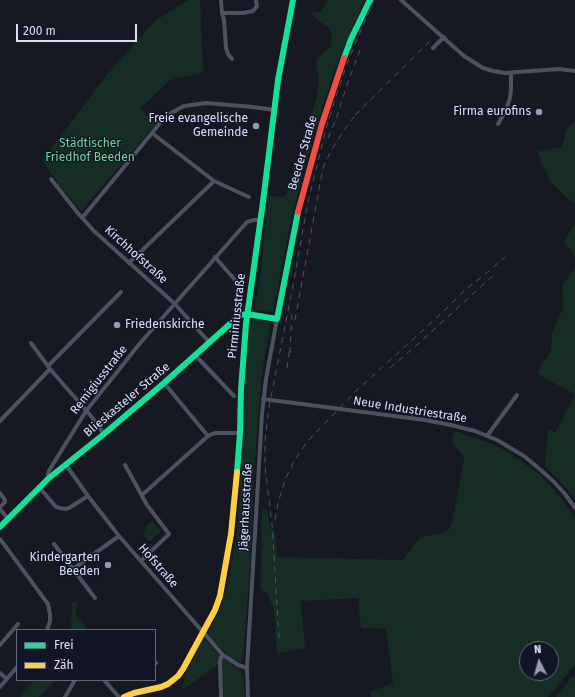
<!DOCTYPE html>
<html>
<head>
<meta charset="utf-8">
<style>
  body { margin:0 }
  #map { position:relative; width:575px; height:697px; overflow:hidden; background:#161822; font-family:"Fira Sans",sans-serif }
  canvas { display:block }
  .legend { position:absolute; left:16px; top:629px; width:140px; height:52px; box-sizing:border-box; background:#121526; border:1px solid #62677c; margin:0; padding:5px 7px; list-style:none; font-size:12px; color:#dae1fc }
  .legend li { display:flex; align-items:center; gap:8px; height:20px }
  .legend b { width:20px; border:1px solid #62677c }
  .north { position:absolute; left:519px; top:641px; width:40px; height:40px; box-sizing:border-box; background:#121526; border:1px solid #62677c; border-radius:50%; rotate:354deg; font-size:11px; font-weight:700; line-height:16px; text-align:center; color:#dae1fc }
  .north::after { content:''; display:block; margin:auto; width:14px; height:18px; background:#959bb0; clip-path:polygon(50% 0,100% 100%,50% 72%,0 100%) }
  .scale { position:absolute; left:16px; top:24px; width:121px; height:18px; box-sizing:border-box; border:2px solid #dae1fc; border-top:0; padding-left:5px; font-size:12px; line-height:14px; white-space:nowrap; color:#dae1fc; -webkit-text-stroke:3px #121526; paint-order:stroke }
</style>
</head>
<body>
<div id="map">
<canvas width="575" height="697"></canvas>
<ul class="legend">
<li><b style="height:5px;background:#16e098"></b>Frei</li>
<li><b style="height:5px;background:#ffcf43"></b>Zäh</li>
</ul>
<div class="north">N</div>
<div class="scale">200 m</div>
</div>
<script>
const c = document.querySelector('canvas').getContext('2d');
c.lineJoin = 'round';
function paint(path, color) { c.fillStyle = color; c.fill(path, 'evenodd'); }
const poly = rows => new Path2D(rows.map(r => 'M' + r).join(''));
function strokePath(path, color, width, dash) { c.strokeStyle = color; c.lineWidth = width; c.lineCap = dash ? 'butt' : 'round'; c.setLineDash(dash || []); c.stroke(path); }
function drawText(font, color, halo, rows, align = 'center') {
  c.font = font + ' "Fira Sans",sans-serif'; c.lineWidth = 3; c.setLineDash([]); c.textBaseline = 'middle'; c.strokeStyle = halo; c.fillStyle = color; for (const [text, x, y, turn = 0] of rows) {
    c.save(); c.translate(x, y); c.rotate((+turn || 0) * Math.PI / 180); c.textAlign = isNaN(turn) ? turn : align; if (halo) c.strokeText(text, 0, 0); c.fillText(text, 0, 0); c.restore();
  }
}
paint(poly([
  [188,0,200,0,203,69,202,73,177,78,169,81,144,105,141,109,156,124,81,211,61,187,42,160,111,70,155,21],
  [328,0,365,0,344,47,333,76,319,118,304,168,288,235,274,307,273,311,270,312,257,310,255,308,255,306,260,280,268,196,285,197,312,113,317,95,319,79,316,65,317,59,330,47,332,37,330,29,313,16,312,11,320,12],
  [575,121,575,204,564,195,553,184,548,177,537,152,562,147,567,128],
  [575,224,575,257,564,241],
  [575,268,575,394,537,374,543,361,548,356,551,349,552,334,563,308,562,285],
  [256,319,268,322,270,326,262,374,258,420,254,476,251,556,243,655,241,661,237,662,233,660,209,636,208,633,219,612,228,583,237,532,240,487,245,382,249,325,252,321],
  [575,394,575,500,561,482,546,468,545,464,548,428,555,433],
  [455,431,495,445,512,455,540,475,556,492,575,517,575,665,548,697,371,697,370,692,393,683,386,629,361,628,358,598,301,601,305,648,277,653,274,610,268,594,261,590,262,509,268,510,270,529,275,529,277,557,403,560,420,537,444,533,449,529,452,522,464,460,463,456,452,442,453,437],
  [527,649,551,649,551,673,527,673],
  [152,522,161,531,150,542,143,535,146,527,148,524],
  [77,601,76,616,86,626,85,630,71,630,72,602],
  [204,638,219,655,229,662,233,666,240,670,244,680,245,697,218,697,220,691,218,665,182,690,185,675],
  [573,676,575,678,575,697,556,697],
  [35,680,55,680,39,697,21,697,20,695]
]), '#152d25');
strokePath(poly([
  [535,697,575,654]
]), '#10303f', 1);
strokePath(poly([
  [221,0,222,13,224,20,226,48,228,54,232,59],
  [401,0,464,56,483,68,493,71,505,73,559,69,575,71],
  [222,13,243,13,253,11,257,6,256,0],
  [433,48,444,37],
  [498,124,506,110,510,98,511,89,511,73],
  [152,133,214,181,249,197],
  [51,179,77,212,94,231,175,304,210,343],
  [82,218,152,133,165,117,173,112,184,106,206,103,253,107,274,110],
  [215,257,242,288],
  [129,263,214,181],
  [31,343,50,369,91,416,104,434],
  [195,355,234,396],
  [48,366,121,292],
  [164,383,208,436],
  [263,399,425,420,451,425,475,431,497,440,524,456,542,471,554,482,565,494,575,508],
  [0,421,50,369],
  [487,436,517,395],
  [66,465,88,496,119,536,223,655,238,665,247,668],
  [125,465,147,505,169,534,141,561],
  [49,478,48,474,50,469,86,411,141,342,247,222,254,220,260,220],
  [39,487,56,507,60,508,65,509,69,508,88,496],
  [0,493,5,500,5,502,0,507],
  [142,495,208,436,212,434,216,433,240,433],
  [0,509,8,519],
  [0,539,48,604,50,614,50,621,47,630],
  [54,544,95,598],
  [73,569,119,536],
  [0,645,18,624],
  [155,662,156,663],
  [0,673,7,679],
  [104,680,119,697],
  [0,687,17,667],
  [65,697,75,680],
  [221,697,220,663,221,657,223,655],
  [248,697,247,668,262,414,266,379,277,319]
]), '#4c5261', 4);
strokePath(poly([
  [344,58,351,39,370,0],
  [237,472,240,433,241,390,246,324,263,202,278,80,293,0],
  [0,527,49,478,104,434,164,383,240,315,247,314,277,319,298,212]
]), '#16e098', 6);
strokePath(poly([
  [124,697,134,693,161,687,168,684,178,676,183,669,215,610,220,596,231,534,237,472]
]), '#ffcf43', 6);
strokePath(poly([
  [298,212,322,124,344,58]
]), '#f24e42', 6);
strokePath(poly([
  [355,115,432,39],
  [328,138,336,119,348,82,360,50],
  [295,320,322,173,324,165,332,149,349,123,359,111],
  [290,353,292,313],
  [287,368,290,347],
  [390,368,419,343,496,273],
  [275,520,278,503,285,480,294,461,307,442,355,392,444,311,466,289,483,276,505,257],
  [279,638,272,524,265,467,265,440,269,407,292,291,308,202,327,125,337,93,348,61,374,0]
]), '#405a5f', 1, [6, 5]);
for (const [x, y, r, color] of [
  [539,112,4,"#959bb0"],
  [256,126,4,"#959bb0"],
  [117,325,4,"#959bb0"],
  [108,565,4,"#959bb0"]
]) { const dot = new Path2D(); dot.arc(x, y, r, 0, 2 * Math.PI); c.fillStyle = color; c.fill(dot); strokePath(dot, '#121526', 1.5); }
drawText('12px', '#dae1fc', '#121526', [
  ["Firma eurofins",531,112],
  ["Freie evangelische",248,119],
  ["Gemeinde",248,133],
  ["Friedenskirche",125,325,"left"],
  ["Kindergarten",100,558],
  ["Beeden",100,572]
], 'right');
drawText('12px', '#6bd799', '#121526', [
  ["Städtischer",90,144],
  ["Friedhof Beeden",90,158]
]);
drawText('12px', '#dae1fc', '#121526', [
  ["Beeder Straße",303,153,-74],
  ["Kirchhofstraße",136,255,42],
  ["Pirminiusstraße",237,316,-84],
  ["Remigiusstraße",99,380,-52],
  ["Blieskasteler Straße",127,400,-40],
  ["Neue Industriestraße",410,410,9],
  ["Jägerhausstraße",246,507,-87],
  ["Hofstraße",158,566,49]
]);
</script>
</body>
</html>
